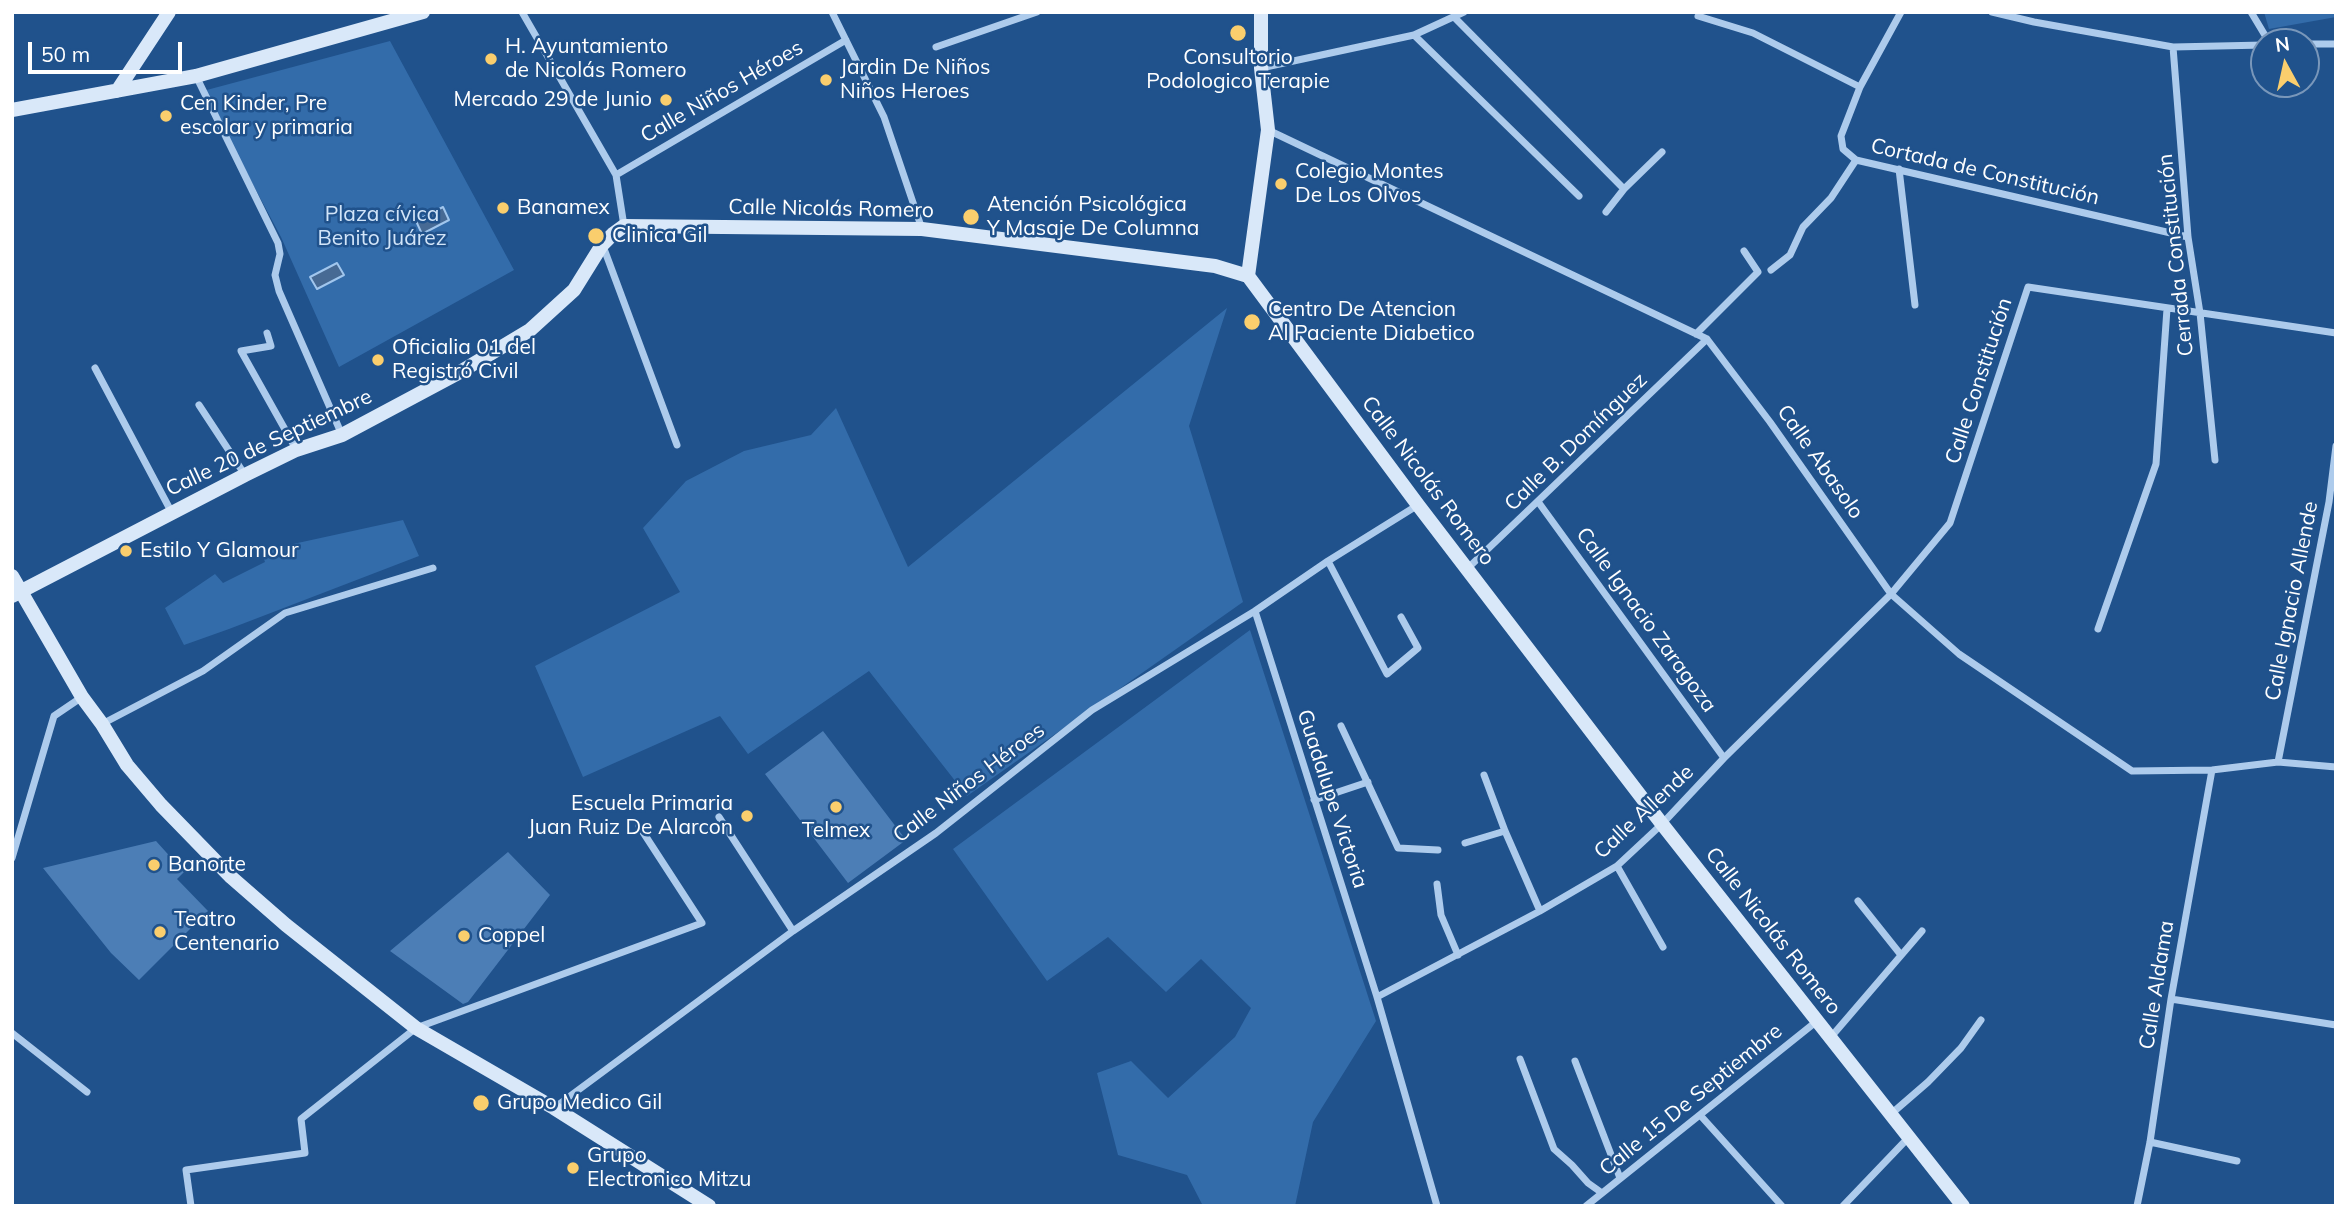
<!DOCTYPE html>
<html>
<head>
<meta charset="utf-8">
<style>
  body { margin:0 }
  #map { position:relative; width:2348px; height:1218px; overflow:hidden; background:#20528c; font-family:Mulish,sans-serif }
  canvas { display:block }
  .frame { position:absolute; inset:0; border:14px solid #fff; pointer-events:none }
  .north { position:absolute; left:2250px; top:28px; width:70px; height:70px; box-sizing:border-box; background:#20528c; border:2px solid #7997ba; border-radius:50%; rotate:352deg; font-size:19px; font-weight:700; line-height:28px; text-align:center; color:#fff }
  .north::after { content:''; display:block; margin:auto; width:24px; height:32px; background:#face6d; clip-path:polygon(50% 0,100% 100%,50% 72%,0 100%) }
  .scale { position:absolute; left:28px; top:42px; width:154px; height:32px; box-sizing:border-box; border:4px solid #fff; border-top:0; padding-left:9px; font-size:21px; line-height:24px; white-space:nowrap; color:#fff; -webkit-text-stroke:5px #20528c; paint-order:stroke }
</style>
</head>
<body>
<div id="map">
<canvas width="2348" height="1218"></canvas>
<div class="frame"></div>
<div class="north">N</div>
<div class="scale">50 m</div>
</div>
<script>
const c = document.querySelector('canvas').getContext('2d');
c.lineJoin = 'round';
function paint(path, color) { c.fillStyle = color; c.fill(path, 'evenodd'); }
const poly = rows => new Path2D(rows.map(r => 'M' + r).join(''));
function strokePath(path, color, width, dash) { c.strokeStyle = color; c.lineWidth = width; c.lineCap = dash ? 'butt' : 'round'; c.setLineDash(dash || []); c.stroke(path); }
function drawText(font, color, halo, rows, align = 'center') {
  c.font = font + ' Mulish,sans-serif'; c.lineWidth = 5; c.setLineDash([]); c.textBaseline = 'middle'; c.strokeStyle = halo; c.fillStyle = color; for (const [text, x, y, turn = 0] of rows) {
    c.save(); c.translate(x, y); c.rotate((+turn || 0) * Math.PI / 180); c.textAlign = isNaN(turn) ? turn : align; if (halo) c.strokeText(text, 0, 0); c.fillText(text, 0, 0); c.restore();
  }
}
paint(poly([
  [2264,12,2336,12,2336,17,2269,29],
  [390,41,514,270,339,367,281,237,203,91],
  [1227,308,1189,426,1243,602,967,796,869,671,748,754,720,716,583,777,535,666,680,592,643,528,686,481,744,451,811,435,836,408,908,567],
  [403,520,419,556,229,629,184,645,165,608,215,574,223,583,265,562,261,551],
  [1250,630,1376,1021,1313,1122,1295,1206,1203,1206,1187,1175,1118,1155,1097,1073,1131,1061,1168,1098,1235,1037,1251,1008,1201,959,1166,992,1108,937,1047,981,953,849]
]), '#336caa');
const water = poly([
  [443,207,449,220,422,234,416,221,443,207],
  [337,263,344,275,317,289,310,277,337,263]
]);
paint(water, '#476a94');
strokePath(water, '#a1c6ed', 2);
paint(poly([
  [823,731,906,840,848,883,765,774],
  [156,841,184,872,177,879,208,911,139,980,111,953,43,868],
  [508,852,550,895,468,1002,463,1004,390,951]
]), '#4c7eb6');
strokePath(poly([
  [522,12,616,175,624,226],
  [832,12,884,117,922,229],
  [1901,12,1860,87,1841,136,1843,149,1856,160,2188,237],
  [1992,12,2034,22,2173,47,2264,45],
  [2251,12,2269,42],
  [1698,16,1753,33,1860,87],
  [1455,18,1624,189],
  [1414,35,1579,196],
  [2306,44,2336,44],
  [936,47,1037,12],
  [2173,47,2188,237,2200,313,2215,460],
  [1261,68,1414,35,1464,12],
  [196,76,278,243,280,254,275,275,279,291,342,435],
  [1268,130,1707,339,1770,422,1891,594,1959,654,2132,771,2212,770,2278,762,2336,767],
  [1899,169,1915,305],
  [616,175,846,40],
  [1606,212,1624,189,1662,152],
  [603,246,677,445],
  [1771,270,1790,255,1803,227,1831,198,1856,160],
  [267,333,271,346,241,351,296,449],
  [1696,334,1758,272,1744,251],
  [95,368,172,513],
  [199,405,245,475],
  [1539,503,1724,758],
  [1328,561,1387,674,1418,648,1401,617],
  [1468,568,1707,339],
  [1255,611,1377,997,1437,1206],
  [2098,629,2156,464,2167,309],
  [102,724,203,671,285,613,433,568],
  [1341,726,1398,848,1438,850],
  [2278,762,2329,502,2336,446],
  [1484,775,1505,831,1540,911],
  [1314,800,1368,782],
  [719,817,793,931],
  [1465,843,1505,831],
  [12,858,54,716,82,697],
  [1617,866,1663,947],
  [1437,884,1441,915,1458,955],
  [1858,901,1901,955],
  [1377,997,1540,911,1617,866,1662,824,1724,758,1891,594,1950,523,2028,287,2336,333],
  [2171,999,2336,1025],
  [12,1033,87,1092],
  [1831,1037,1922,931],
  [1520,1059,1554,1149,1572,1165,1588,1183,1602,1193],
  [1575,1061,1620,1178],
  [554,1108,793,931,936,833,1092,710,1255,611,1328,561,1418,505],
  [1891,1114,1928,1082,1961,1048,1981,1020],
  [1700,1115,1782,1206],
  [2150,1142,2237,1161],
  [191,1206,186,1170,305,1153,301,1119,416,1028,702,923,639,826],
  [1586,1206,1817,1021],
  [1843,1206,1909,1137],
  [2137,1206,2150,1142,2171,999,2212,770]
]), '#adcbec', 7);
strokePath(poly([
  [117,91,169,12],
  [12,110,196,76,423,12],
  [1248,276,1268,130,1261,68,1261,12],
  [12,576,82,697,102,724,127,765,161,805,231,877,286,925,416,1028,554,1108,709,1206],
  [12,596,245,475,296,450,342,435,460,372,530,330,574,290,602,245,613,234,624,226,922,229,1215,266,1248,276,1418,505,1662,824,1963,1206]
]), '#d9e8f9', 14);
for (const [x, y, r, color] of [
  [1238,33,9,"#face6d"],
  [491,59,7,"#face6d"],
  [826,80,7,"#face6d"],
  [666,100,7,"#face6d"],
  [166,116,7,"#face6d"],
  [1281,184,7,"#face6d"],
  [503,208,7,"#face6d"],
  [971,217,9,"#face6d"],
  [596,236,9,"#face6d"],
  [1252,322,9,"#face6d"],
  [378,360,7,"#face6d"],
  [126,551,7,"#face6d"],
  [836,807,7,"#face6d"],
  [747,816,7,"#face6d"],
  [154,865,7,"#face6d"],
  [160,932,7,"#face6d"],
  [464,936,7,"#face6d"],
  [481,1103,9,"#face6d"],
  [573,1168,7,"#face6d"]
]) { const dot = new Path2D(); dot.arc(x, y, r, 0, 2 * Math.PI); c.fillStyle = color; c.fill(dot); strokePath(dot, '#20528c', 2.5); }
drawText('21px', '#fff', '#20528c', [
  ["H. Ayuntamiento",505,47],
  ["de Nicolás Romero",505,71],
  ["Consultorio",1238,58,"center"],
  ["Podologico Terapie",1238,82,"center"],
  ["Jardin De Niños",840,68],
  ["Niños Heroes",840,92],
  ["Mercado 29 de Junio",652,100,"right"],
  ["Cen Kinder, Pre",180,104],
  ["escolar y primaria",180,128],
  ["Colegio Montes",1295,172],
  ["De Los Olvos",1295,196],
  ["Atención Psicológica",987,205],
  ["Y Masaje De Columna",987,229],
  ["Banamex",517,208],
  ["Clinica Gil",612,236],
  ["Centro De Atencion",1268,310],
  ["Al Paciente Diabetico",1268,334],
  ["Oficialia 01 del",392,348],
  ["Registró Civil",392,372],
  ["Estilo Y Glamour",140,551],
  ["Escuela Primaria",733,804,"right"],
  ["Juan Ruiz De Alarcon",733,828,"right"],
  ["Telmex",836,831,"center"],
  ["Banorte",168,865],
  ["Teatro",174,920],
  ["Centenario",174,944],
  ["Coppel",478,936],
  ["Grupo Medico Gil",497,1103],
  ["Grupo",587,1156],
  ["Electronico Mitzu",587,1180]
], 'left');
drawText('21px', '#fff', '#20528c', [
  ["Calle Niños Héroes",722,92,-30],
  ["Cortada de Constitución",1985,172,13],
  ["Calle Nicolás Romero",831,209,1],
  ["Cerrada Constitución",2176,255,-96],
  ["Calle Constitución",1979,381,-72],
  ["Calle B. Domínguez",1576,442,-44],
  ["Calle 20 de Septiembre",269,443,-25],
  ["Calle Abasolo",1820,462,55],
  ["Calle Nicolás Romero",1428,481,53],
  ["Calle Ignacio Allende",2292,601,-79],
  ["Calle Ignacio Zaragoza",1646,620,54],
  ["Calle Niños Héroes",969,783,-37],
  ["Guadalupe Victoria",1332,799,72],
  ["Calle Allende",1644,812,-43],
  ["Calle Nicolás Romero",1773,931,52],
  ["Calle Aldama",2157,985,-81],
  ["Calle 15 De Septiembre",1691,1100,-39]
]);
drawText('21px', '#d2e5f9', '#20528c', [
  ["Plaza cívica",382,215],
  ["Benito Juárez",382,239]
]);
</script>
</body>
</html>
